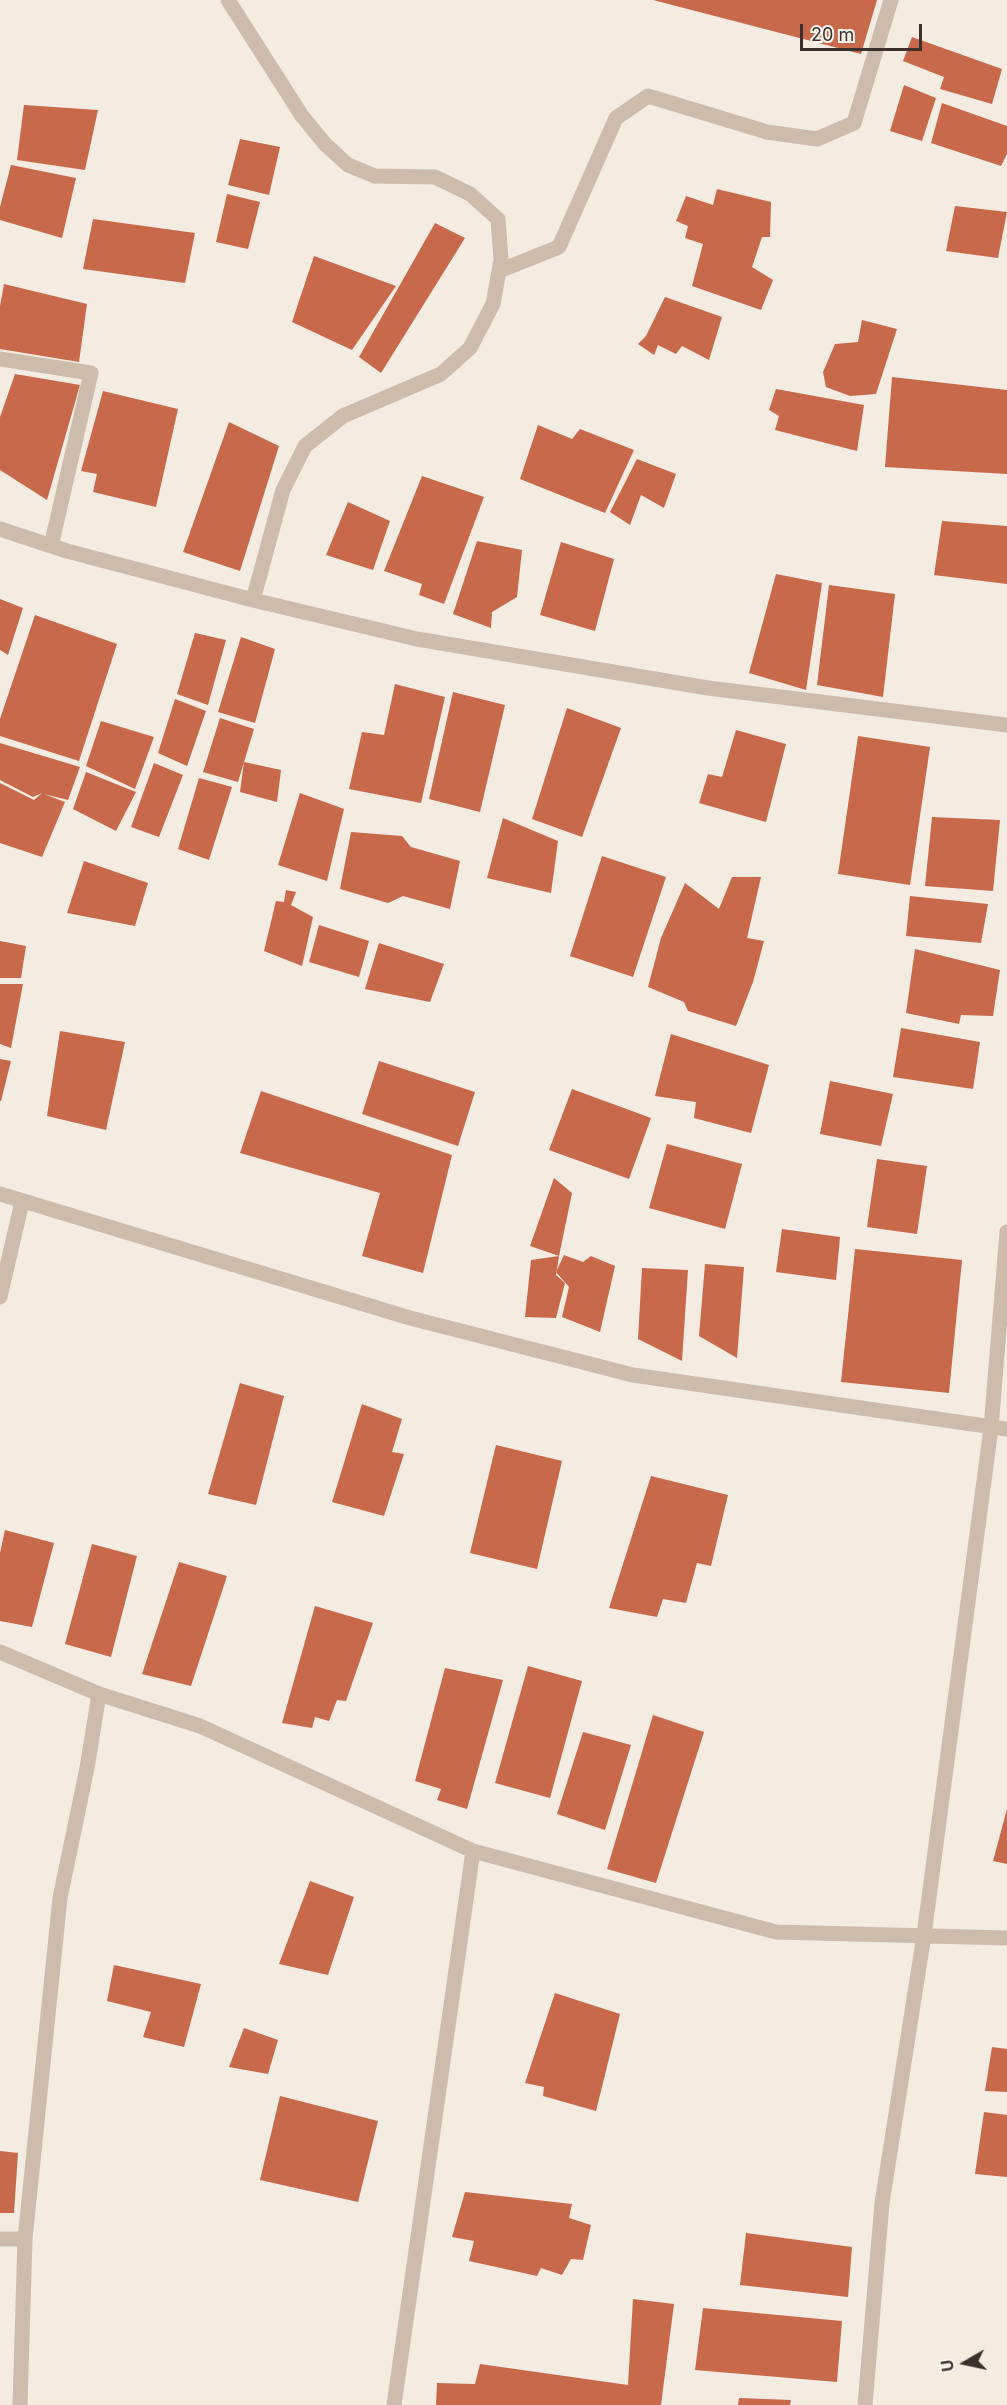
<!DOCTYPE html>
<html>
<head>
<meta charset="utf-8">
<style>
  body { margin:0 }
  #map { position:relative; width:1007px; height:2405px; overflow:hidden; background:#f4ebe1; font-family:Inter,sans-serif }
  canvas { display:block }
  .north { position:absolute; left:935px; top:2333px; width:60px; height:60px; -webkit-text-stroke:4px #fbf5ee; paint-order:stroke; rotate:261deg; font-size:16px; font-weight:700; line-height:24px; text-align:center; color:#3b302b }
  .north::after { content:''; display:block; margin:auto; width:21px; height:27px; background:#3b302b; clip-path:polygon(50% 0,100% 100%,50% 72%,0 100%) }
  .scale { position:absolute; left:800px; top:24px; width:122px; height:27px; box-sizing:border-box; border:3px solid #3b302b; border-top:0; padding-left:8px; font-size:18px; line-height:21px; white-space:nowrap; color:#3b302b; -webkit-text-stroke:4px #fbf5ee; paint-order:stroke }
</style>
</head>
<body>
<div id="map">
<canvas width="1007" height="2405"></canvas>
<div class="north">U</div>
<div class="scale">20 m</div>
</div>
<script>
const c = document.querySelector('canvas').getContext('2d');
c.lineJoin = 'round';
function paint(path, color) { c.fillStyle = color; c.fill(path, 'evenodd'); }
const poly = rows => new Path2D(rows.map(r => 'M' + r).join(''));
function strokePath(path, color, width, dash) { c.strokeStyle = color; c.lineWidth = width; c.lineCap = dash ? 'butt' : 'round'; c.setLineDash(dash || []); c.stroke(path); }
paint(poly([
  [653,0,877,0,861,54],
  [912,37,1002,69,992,104,940,89,944,77,903,61],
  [904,85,936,98,922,141,890,131],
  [942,103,1007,126,1007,154,1001,166,931,143],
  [24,105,98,110,85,170,17,160],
  [240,139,280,147,269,195,228,185],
  [11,165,76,178,62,238,0,220,0,207],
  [717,189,771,202,770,237,762,237,752,267,773,280,761,310,692,286,703,244,685,238,688,226,676,221,686,196,713,205],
  [227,194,260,202,248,249,216,242],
  [955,206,1007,212,998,258,946,251],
  [93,219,195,233,185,283,83,269],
  [435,223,465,238,381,373,359,357],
  [314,256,396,286,352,350,292,322],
  [4,284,87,304,79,362,0,349,0,306],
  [665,297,722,317,709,360,682,346,676,354,658,345,654,355,638,344,646,336],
  [862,320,897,329,876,394,850,396,826,387,823,372,835,344,858,342],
  [15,374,80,385,47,500,0,470,0,417],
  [892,377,1007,390,1007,474,885,467],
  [776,389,864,405,857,451,775,430,779,416,769,410],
  [103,391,178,409,156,507,93,492,97,474,81,471],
  [229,422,279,446,240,571,183,552],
  [538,425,572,439,580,429,634,450,605,513,520,479],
  [637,459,676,474,664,508,641,495,630,525,610,512],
  [422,476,484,497,444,604,419,595,422,584,384,571],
  [348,502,390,521,373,570,326,555],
  [942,521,1007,526,1007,584,934,575],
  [477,541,522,550,517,597,492,612,491,628,453,614],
  [561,542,614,559,595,631,540,615],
  [776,574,822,583,806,690,749,673],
  [829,585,895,594,883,697,817,685],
  [0,599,23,608,8,655,0,650],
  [35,615,117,644,79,761,0,736,0,719],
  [195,633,226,640,208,705,177,694],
  [241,637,275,649,255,723,218,712],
  [395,684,445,697,421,803,349,789,362,732,384,735],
  [453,692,505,705,480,812,429,799],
  [175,699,206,711,187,766,158,753],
  [567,708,621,728,582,837,532,819],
  [220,718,254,729,238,782,203,772],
  [101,721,154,737,135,789,86,766],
  [736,730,786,744,766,822,699,803,708,774,722,777],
  [858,736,930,747,910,885,838,874],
  [0,743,80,767,68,800,44,794,65,802,42,857,0,843,0,783,34,800,42,793,33,797,0,780],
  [244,762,281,770,277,802,240,792],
  [154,763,183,775,159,837,131,827],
  [86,772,136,792,116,831,73,809],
  [199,778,232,787,209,860,178,849],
  [300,793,344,809,327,881,278,865],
  [932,817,1000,820,993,891,925,886],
  [503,818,558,841,551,893,487,878],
  [351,832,402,836,411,847,460,861,450,909,403,896,388,903,340,889],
  [602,856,666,877,633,977,570,956],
  [84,861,148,883,135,926,67,913],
  [732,877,761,877,747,938,764,941,753,982,736,1026,688,1011,684,1002,648,987,661,938,685,883,719,909],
  [286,890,296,892,291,905,313,917,302,966,264,951,276,901,284,902],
  [910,896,988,904,981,943,906,936],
  [319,925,369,941,359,977,309,962],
  [0,941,26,946,21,978,0,978],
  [379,943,444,964,430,1002,365,989],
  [915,949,1000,970,993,1016,961,1015,959,1024,906,1013],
  [0,984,23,984,11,1048,0,1044],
  [901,1028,980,1042,973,1089,893,1077],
  [60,1031,125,1042,106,1130,47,1116],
  [671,1034,769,1065,751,1133,694,1118,696,1102,655,1096],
  [0,1059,11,1061,1,1101,0,1101],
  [379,1061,475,1092,458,1146,362,1114],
  [830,1081,893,1094,881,1146,820,1134],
  [572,1089,651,1118,629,1179,549,1150],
  [261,1091,452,1155,423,1273,362,1256,380,1193,240,1153],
  [667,1144,742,1164,725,1229,649,1208],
  [877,1159,927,1166,917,1234,867,1227],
  [554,1178,572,1193,559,1256,530,1246],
  [782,1229,840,1237,836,1280,776,1272],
  [855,1249,962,1260,949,1393,841,1382],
  [564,1255,583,1262,591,1256,615,1266,600,1332,562,1317,569,1287,556,1272],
  [559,1256,556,1275,565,1283,556,1318,525,1317,531,1260],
  [705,1264,744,1267,737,1358,699,1336],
  [642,1268,688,1270,682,1361,638,1339],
  [240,1383,284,1396,256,1505,208,1494],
  [362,1404,402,1419,392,1452,404,1454,384,1516,332,1502],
  [496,1445,562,1461,537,1569,470,1553],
  [651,1476,728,1495,711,1566,697,1563,686,1603,663,1599,657,1617,609,1608],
  [5,1530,54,1543,32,1627,0,1621,0,1553],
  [92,1544,137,1556,111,1657,65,1644],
  [179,1562,227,1576,191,1686,142,1674],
  [315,1606,373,1623,346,1701,337,1700,329,1721,315,1717,312,1728,282,1723],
  [528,1666,582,1681,550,1798,495,1783],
  [445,1668,503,1680,467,1809,437,1800,441,1789,415,1781],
  [653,1715,704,1732,656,1883,607,1869],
  [583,1732,631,1745,605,1830,557,1814],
  [1007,1809,1007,1864,993,1861],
  [310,1881,354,1897,328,1975,279,1964],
  [114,1965,201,1984,184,2047,143,2037,151,2012,107,2001],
  [555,1993,620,2014,596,2111,543,2096,544,2087,525,2083],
  [244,2028,278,2040,268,2074,229,2067],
  [992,2047,1007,2049,1007,2092,985,2091],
  [280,2096,378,2121,358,2202,260,2180],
  [984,2112,1007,2115,1007,2177,975,2174],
  [0,2151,18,2153,14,2213,0,2213],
  [465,2192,572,2204,569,2218,591,2225,583,2260,571,2259,562,2275,541,2268,537,2276,469,2261,474,2241,452,2237],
  [746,2233,852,2247,848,2297,740,2285],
  [633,2299,674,2304,661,2405,436,2405,437,2383,475,2384,480,2364,628,2385],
  [703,2308,842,2321,837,2382,695,2370],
  [739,2398,791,2400,790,2405,738,2405]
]), '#c8694b');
strokePath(poly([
  [0,1297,22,1202]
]), '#cdbbac', 15);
strokePath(poly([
  [228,0,302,116,325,144,348,165,375,176,435,177,470,194,498,219,501,260,493,304,470,348,441,374,343,416,305,446,283,490,253,600],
  [499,271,559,247,616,118,648,96,767,132,817,139,854,123,891,0],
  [0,359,91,373,51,546],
  [0,529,67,551,253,600,417,639,708,688,1007,725],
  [0,1194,410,1318,633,1375,1007,1429],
  [0,1652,99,1694,200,1726,473,1851,776,1932,1007,1938],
  [0,2239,25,2239],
  [20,2405,25,2239,60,1898,87,1768,99,1694],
  [394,2405,473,1851],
  [865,2405,882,2203,924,1935,991,1428,1007,1232]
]), '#cdbbac', 15);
</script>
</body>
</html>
